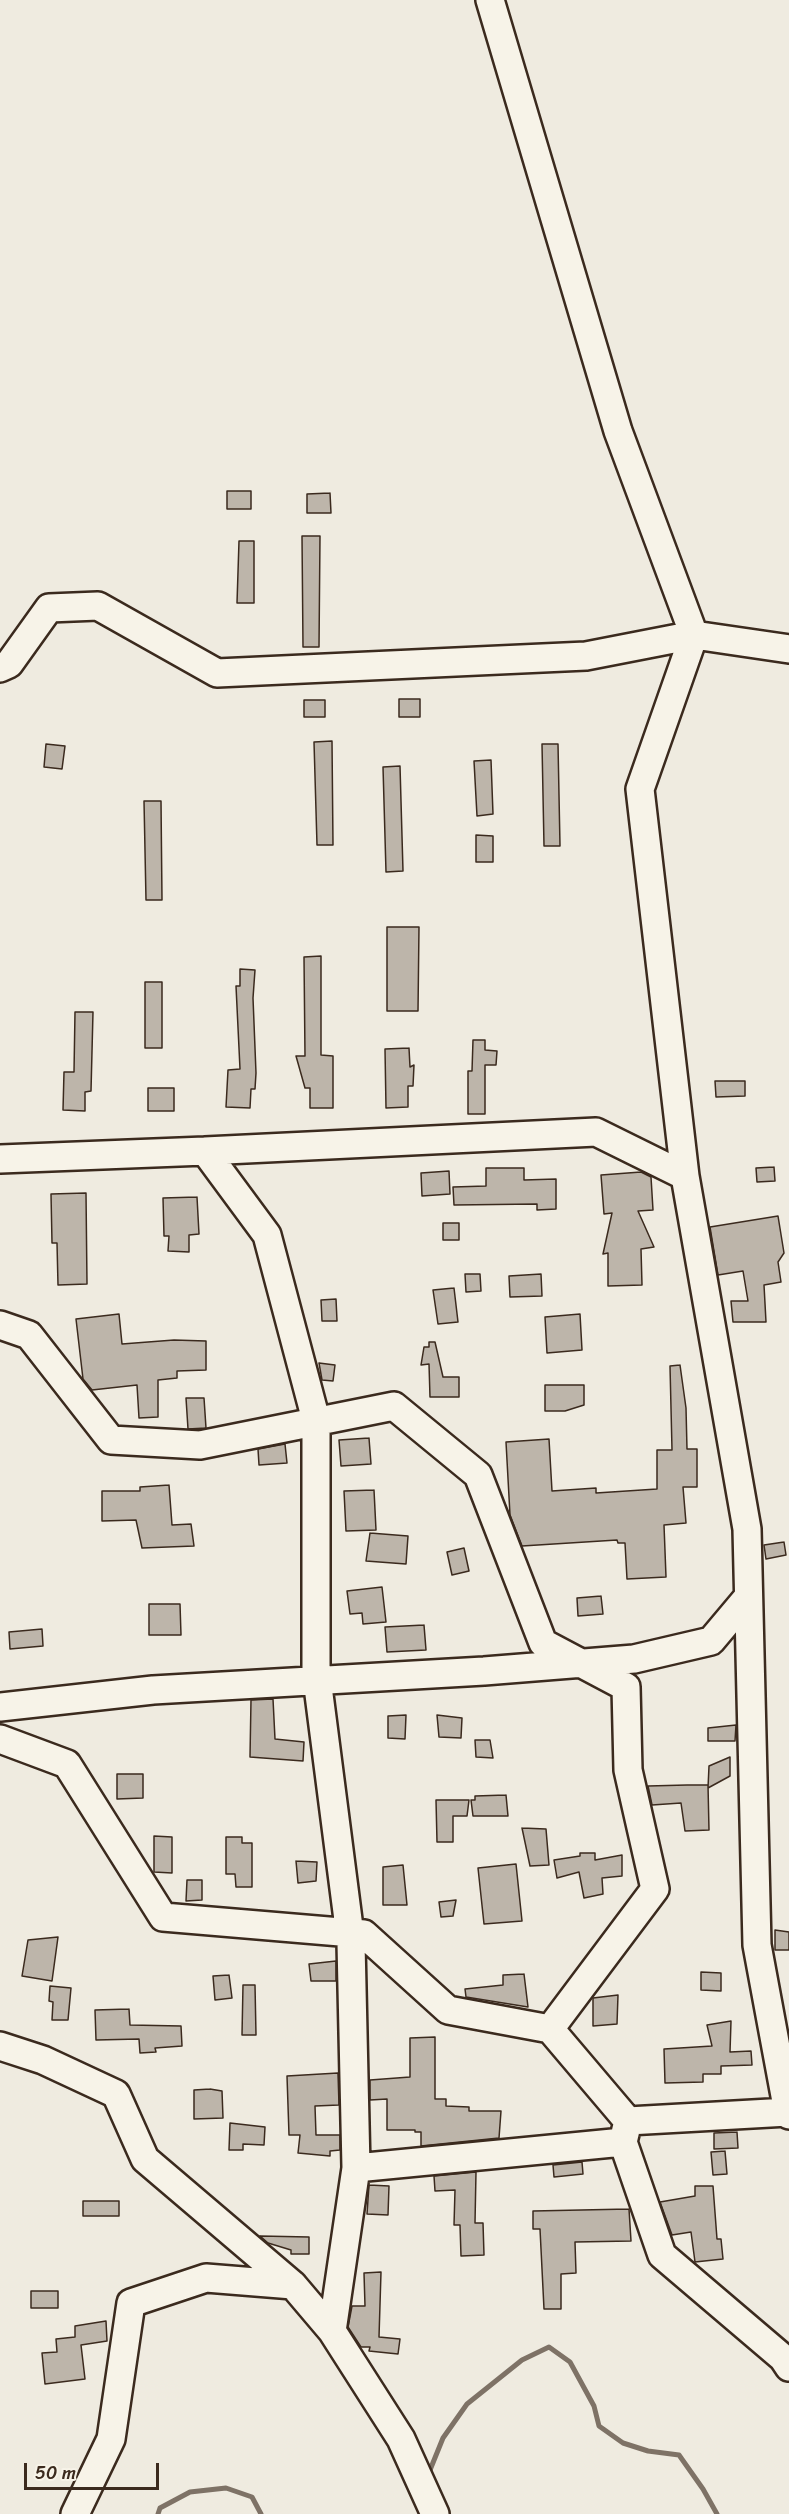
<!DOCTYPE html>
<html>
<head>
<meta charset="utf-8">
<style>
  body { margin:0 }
  #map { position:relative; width:789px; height:2514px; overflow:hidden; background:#efebe0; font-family:Sriracha,sans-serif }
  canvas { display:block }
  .scale { position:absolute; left:24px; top:2463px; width:135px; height:27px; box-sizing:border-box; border:3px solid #3b2a1e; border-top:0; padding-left:8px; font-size:18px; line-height:21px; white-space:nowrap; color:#3b2a1e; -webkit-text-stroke:4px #f7f3e8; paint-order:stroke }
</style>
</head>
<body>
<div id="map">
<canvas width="789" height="2514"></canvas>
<div class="scale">50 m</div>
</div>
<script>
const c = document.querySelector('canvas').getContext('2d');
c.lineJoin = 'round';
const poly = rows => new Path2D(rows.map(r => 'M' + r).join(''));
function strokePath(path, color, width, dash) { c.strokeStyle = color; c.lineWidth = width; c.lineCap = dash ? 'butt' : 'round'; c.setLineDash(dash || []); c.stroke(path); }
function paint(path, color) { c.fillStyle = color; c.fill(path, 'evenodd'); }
strokePath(poly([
  [428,2475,443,2438,467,2404,522,2360,549,2347,570,2362,594,2406,599,2426,623,2443,648,2451,679,2455,703,2489,717,2514],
  [158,2514,160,2508,190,2492,226,2488,252,2497,261,2514]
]), '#7e7266', 5);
const building = poly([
  [227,491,251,491,251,509,227,509,227,491],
  [330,493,331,513,307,513,307,494,330,493],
  [302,536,320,536,319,647,303,647,302,536],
  [239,541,254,541,254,603,237,603,239,541],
  [399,699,420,699,420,717,399,717,399,699],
  [304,700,325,700,325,717,304,717,304,700],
  [332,741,333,845,317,845,314,742,332,741],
  [46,744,65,746,62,769,44,767,46,744],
  [542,744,558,744,560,846,544,846,542,744],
  [491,760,493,814,477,816,474,761,491,760],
  [400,766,403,871,386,872,383,767,400,766],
  [144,801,161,801,162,900,146,900,144,801],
  [476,835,493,836,493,862,476,862,476,835],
  [387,927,419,927,418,1011,387,1011,387,927],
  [321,956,321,1055,333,1056,333,1108,310,1108,310,1088,305,1088,296,1056,305,1056,304,957,321,956],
  [240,969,255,970,253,998,256,1073,255,1089,251,1089,250,1108,226,1107,228,1070,240,1069,236,986,240,986,240,969],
  [145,982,162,982,162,1048,145,1048,145,982],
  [75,1012,93,1012,91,1091,85,1092,85,1111,63,1110,64,1072,74,1072,75,1012],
  [473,1040,485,1040,485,1050,497,1051,496,1065,485,1065,485,1114,468,1114,468,1071,472,1071,473,1040],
  [409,1048,410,1067,414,1065,413,1086,408,1086,408,1107,386,1108,385,1049,409,1048],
  [715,1081,745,1081,745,1096,716,1097,715,1081],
  [148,1088,174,1088,174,1111,148,1111,148,1088],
  [774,1167,775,1181,757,1182,756,1168,774,1167],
  [486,1168,524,1168,524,1180,556,1179,556,1209,537,1210,537,1204,454,1205,453,1187,486,1186,486,1168],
  [449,1171,450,1194,422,1196,421,1173,449,1171],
  [641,1172,651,1177,653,1210,638,1211,654,1247,641,1249,642,1285,608,1286,608,1253,603,1254,612,1213,604,1214,601,1175,641,1172],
  [86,1193,87,1284,58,1285,57,1243,52,1243,51,1194,86,1193],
  [197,1197,199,1234,189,1235,189,1252,168,1251,169,1236,164,1236,163,1198,197,1197],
  [778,1216,784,1253,778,1262,781,1282,764,1285,766,1322,733,1322,731,1301,748,1301,743,1271,718,1275,710,1227,778,1216],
  [443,1223,459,1223,459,1240,443,1240,443,1223],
  [465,1274,480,1274,481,1291,466,1292,465,1274],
  [541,1274,542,1296,510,1297,509,1276,541,1274],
  [454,1288,458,1322,438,1324,433,1290,454,1288],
  [336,1299,337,1321,322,1321,321,1300,336,1299],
  [119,1314,122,1344,174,1340,206,1341,206,1370,177,1371,177,1378,158,1380,158,1417,139,1418,137,1385,92,1390,83,1379,76,1319,119,1314],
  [580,1314,582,1350,547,1353,545,1317,580,1314],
  [429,1342,435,1342,443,1377,459,1377,459,1397,430,1397,429,1364,421,1365,424,1347,429,1347,429,1342],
  [319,1363,335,1365,333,1381,322,1380,319,1363],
  [680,1365,686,1408,687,1449,697,1449,697,1487,683,1487,686,1523,664,1525,666,1577,627,1579,625,1543,618,1543,617,1540,522,1546,510,1515,506,1442,549,1439,552,1491,596,1488,596,1493,657,1489,657,1450,672,1450,670,1366,680,1365],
  [545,1385,584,1385,584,1405,565,1411,545,1411,545,1385],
  [186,1398,204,1398,206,1428,188,1429,186,1398],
  [369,1438,371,1464,341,1466,339,1440,369,1438],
  [285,1444,287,1463,259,1465,258,1449,285,1444],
  [169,1485,172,1525,191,1524,194,1546,142,1548,136,1520,102,1521,102,1491,140,1491,140,1487,169,1485],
  [374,1490,376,1530,346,1531,344,1491,374,1490],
  [370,1533,408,1536,406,1564,366,1561,370,1533],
  [784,1542,786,1555,766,1559,764,1545,784,1542],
  [464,1548,469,1571,452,1575,447,1552,464,1548],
  [382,1587,386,1622,363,1624,362,1613,350,1614,347,1591,382,1587],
  [601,1596,603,1614,578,1616,577,1598,601,1596],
  [149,1604,180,1604,181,1635,149,1635,149,1604],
  [424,1625,426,1650,387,1652,385,1627,424,1625],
  [42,1629,43,1646,10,1649,9,1632,42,1629],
  [273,1699,275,1739,304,1742,303,1761,250,1757,251,1700,273,1699],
  [406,1715,405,1739,388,1738,388,1716,406,1715],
  [437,1715,462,1718,461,1738,439,1737,437,1715],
  [736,1725,735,1741,708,1741,708,1728,736,1725],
  [475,1740,490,1740,493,1758,476,1757,475,1740],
  [730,1757,730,1776,708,1788,709,1766,730,1757],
  [117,1774,143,1774,143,1798,117,1799,117,1774],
  [687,1785,708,1785,709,1830,685,1831,681,1803,652,1805,648,1786,687,1785],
  [506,1795,508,1816,473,1816,471,1800,475,1800,475,1796,506,1795],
  [436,1800,469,1800,467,1816,453,1816,453,1842,437,1842,436,1800],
  [522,1828,546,1829,549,1865,530,1866,522,1828],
  [154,1836,172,1837,172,1873,154,1872,154,1836],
  [226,1837,242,1837,242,1843,252,1843,252,1887,236,1887,235,1874,226,1874,226,1837],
  [580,1853,595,1853,595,1860,622,1855,622,1876,602,1878,603,1894,584,1898,579,1872,557,1878,554,1860,580,1856,580,1853],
  [296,1861,317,1862,316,1881,298,1883,296,1861],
  [516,1864,522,1921,484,1924,478,1868,516,1864],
  [403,1865,407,1905,383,1905,383,1867,403,1865],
  [187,1880,202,1880,202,1900,186,1901,187,1880],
  [456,1900,453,1916,441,1917,439,1902,456,1900],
  [775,1930,789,1932,789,1950,775,1950,775,1930],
  [58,1937,52,1981,22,1976,28,1940,58,1937],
  [336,1961,336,1981,311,1981,309,1964,336,1961],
  [701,1972,721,1973,721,1991,701,1990,701,1972],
  [524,1974,528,2007,466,1997,465,1989,503,1985,503,1975,524,1974],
  [229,1975,232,1998,215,2000,213,1976,229,1975],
  [243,1985,255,1985,256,2035,242,2035,243,1985],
  [50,1986,71,1988,68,2020,52,2020,53,2002,49,2001,50,1986],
  [618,1995,617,2024,593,2026,593,1998,618,1995],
  [129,2009,130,2025,181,2026,182,2046,155,2048,156,2052,140,2053,139,2039,96,2040,95,2010,129,2009],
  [731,2021,730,2052,751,2051,752,2065,721,2066,721,2074,703,2074,703,2082,665,2083,664,2049,712,2046,707,2025,731,2021],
  [435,2037,435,2099,446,2099,446,2106,469,2107,469,2111,501,2111,499,2138,421,2146,421,2132,415,2132,415,2130,387,2130,387,2099,370,2100,370,2080,410,2077,410,2038,435,2037],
  [338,2073,339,2105,315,2106,316,2135,340,2135,340,2150,330,2151,330,2156,298,2153,300,2135,289,2135,287,2076,338,2073],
  [210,2089,222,2091,223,2118,194,2119,194,2090,210,2089],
  [230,2123,265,2127,264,2145,243,2144,243,2150,229,2150,230,2123],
  [737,2132,738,2148,714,2149,714,2133,737,2132],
  [725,2151,727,2174,713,2175,711,2152,725,2151],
  [582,2162,583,2174,554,2177,553,2165,582,2162],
  [476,2172,475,2223,483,2223,484,2255,461,2256,460,2225,454,2225,455,2190,435,2191,434,2176,476,2172],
  [369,2185,389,2186,388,2215,367,2214,369,2185],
  [695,2186,713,2186,717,2239,721,2239,723,2259,695,2262,691,2232,672,2235,660,2202,695,2196,695,2186],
  [83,2201,119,2201,119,2216,83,2216,83,2201],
  [629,2209,631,2241,575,2242,576,2273,561,2274,561,2309,544,2309,540,2229,533,2229,533,2211,629,2209],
  [260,2236,309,2237,309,2254,291,2254,291,2250,268,2243,260,2236],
  [381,2272,379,2337,400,2339,398,2354,369,2351,370,2347,361,2347,348,2327,352,2306,365,2306,364,2273,381,2272],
  [31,2291,58,2291,58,2308,31,2308,31,2291],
  [106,2321,107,2341,81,2345,85,2379,45,2384,42,2353,57,2352,56,2339,75,2337,75,2326,106,2321]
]);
paint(building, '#bdb5aa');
strokePath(building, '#3b2a1e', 1.5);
const minor = poly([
  [490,0,618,431,694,635,789,649],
  [694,635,640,789,685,1176,747,1529,757,1945,788,2112],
  [0,668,9,664,49,608,98,606,217,673,586,656,694,635],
  [205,1151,596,1132,685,1176],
  [0,1159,205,1151,267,1235,316,1420,316,1671,351,1943,356,2168],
  [0,1325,29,1335,111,1440,200,1445,394,1406,478,1475,543,1643,626,1687,628,1770,655,1889,550,2029],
  [0,1707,153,1690,484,1671,634,1659,711,1641,748,1597],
  [0,1739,67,1764,163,1917,364,1934,448,2010,550,2029,628,2121],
  [0,2046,43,2060,116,2094,145,2159,293,2285],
  [623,2142,662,2255,783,2358,789,2367],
  [332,2331,356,2168,623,2142,628,2121,788,2112,789,2115],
  [75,2514,111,2439,131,2303,206,2278,293,2285,332,2331,401,2439,435,2514]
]);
strokePath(minor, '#3b2a1e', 32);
strokePath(minor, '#f7f3e8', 27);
</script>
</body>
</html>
